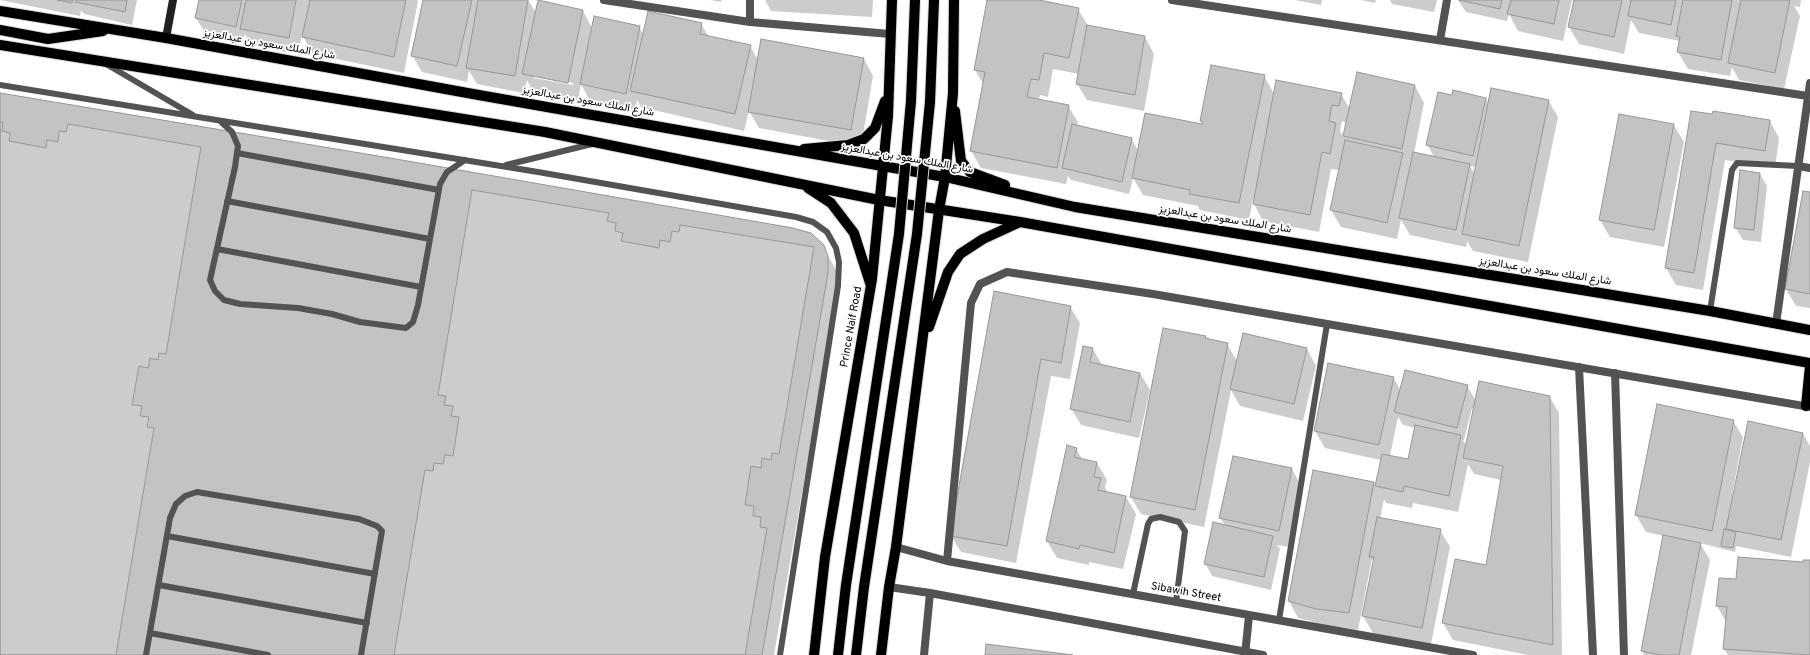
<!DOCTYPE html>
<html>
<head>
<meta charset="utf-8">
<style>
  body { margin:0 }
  canvas { display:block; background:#fff }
</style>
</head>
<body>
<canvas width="1810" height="655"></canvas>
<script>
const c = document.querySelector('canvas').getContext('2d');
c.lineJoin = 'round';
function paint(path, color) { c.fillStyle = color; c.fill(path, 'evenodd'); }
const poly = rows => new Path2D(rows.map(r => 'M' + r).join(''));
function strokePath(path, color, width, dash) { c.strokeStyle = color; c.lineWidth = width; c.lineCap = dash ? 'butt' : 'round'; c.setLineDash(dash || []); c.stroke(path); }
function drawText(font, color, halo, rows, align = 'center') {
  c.font = font + ' Overpass,Vazirmatn,sans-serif'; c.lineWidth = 3.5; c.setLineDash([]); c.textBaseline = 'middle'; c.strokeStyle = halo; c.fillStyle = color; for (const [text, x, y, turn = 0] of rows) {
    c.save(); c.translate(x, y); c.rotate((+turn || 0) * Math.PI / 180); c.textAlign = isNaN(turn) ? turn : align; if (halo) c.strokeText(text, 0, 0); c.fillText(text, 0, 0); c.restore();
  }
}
paint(poly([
  [0,0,137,0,132,25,84,14,81,10,80,16],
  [200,0,417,0,418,1,404,73,313,54,302,35,298,54,251,45,245,34,243,39,204,31,196,18],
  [424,0,528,0,536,13,538,2,583,11,592,28,639,27,644,35,701,24,709,37,750,46,758,60,864,59,873,76,861,147,759,128,749,111,744,131,641,107,637,100,635,110,590,101,581,84,578,100,533,91,527,80,524,93,477,84,469,71,467,82,422,72,412,55],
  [534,75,573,83,573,85,534,78],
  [710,0,721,0,721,2],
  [765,0,873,0,872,17,771,11],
  [988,0,1033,0,1078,9,1088,26,1145,37,1154,54,1144,111,1087,100,1077,84,1079,74,1053,69,1048,97,1040,95,1039,100,1068,106,1078,122,1077,127,1132,139,1138,151,1202,125,1201,120,1264,76,1274,94,1341,94,1350,109,1415,86,1424,103,1414,153,1434,157,1427,144,1453,96,1486,99,1489,104,1548,100,1558,117,1528,262,1473,251,1467,241,1466,247,1410,235,1401,220,1397,239,1341,227,1331,210,1340,170,1331,169,1319,232,1263,221,1254,204,1255,199,1253,198,1249,220,1200,210,1198,206,1143,195,1133,178,1129,194,1071,180,1068,176,1066,184,981,168,971,151,984,85,975,70],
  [1342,121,1347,123,1344,138,1340,131],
  [1470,166,1476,167,1475,174],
  [1295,0,1322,0,1321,5],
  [1361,0,1376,0,1375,3],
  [1390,0,1437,0,1434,12,1392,4],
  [1458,0,1572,0,1563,41,1518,31,1509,14,1507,21,1466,12],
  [1575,0,1740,0,1742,2,1742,0,1801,0,1800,7,1794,6,1800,16,1784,89,1739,80,1732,67,1730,76,1688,69,1678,52,1680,41,1639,33,1631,20,1624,54,1579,44,1569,27],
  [0,95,823,246,838,274,837,290,774,655,0,655],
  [1692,112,1770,121,1779,138,1775,168,1725,160,1703,290,1676,285,1666,268],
  [1674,125,1684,142,1664,247,1610,237,1600,220],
  [1760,174,1767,186,1761,242,1743,240,1735,227],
  [1810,193,1810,308,1796,306,1786,289],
  [995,293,1070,307,1080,323,1070,379,1051,376,1016,563,961,552,951,536],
  [1205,337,1207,340,1227,344,1237,361,1307,349,1316,366,1303,421,1240,406,1231,390,1204,527,1141,514,1131,497],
  [1093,349,1102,365,1140,373,1150,390,1139,438,1081,425,1071,408],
  [1393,377,1401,391,1467,386,1476,401,1549,396,1559,413,1562,655,1528,655,1453,640,1443,623,1487,566,1501,480,1474,474,1468,464,1458,512,1413,503,1412,508,1386,503,1384,499,1380,519,1440,530,1450,547,1431,644,1373,633,1363,616,1374,562,1372,559,1358,630,1327,625,1298,618,1289,601,1314,472,1374,483,1376,487,1381,460,1325,448,1315,431],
  [1472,408,1474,409,1467,447,1463,440,1464,440],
  [1398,417,1403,425,1416,428,1409,460,1390,456],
  [1733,421,1743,437,1732,495,1734,496,1803,434,1810,446,1810,462,1791,557,1736,546,1735,552,1700,543,1710,560,1691,655,1644,655,1642,651,1664,536,1646,532,1636,515],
  [1076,448,1082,459,1097,463,1107,480,1105,487,1108,493,1126,497,1136,514,1123,569,1089,562,1089,565,1057,558,1047,541],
  [1292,469,1301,486,1289,547,1277,545,1280,549,1271,590,1212,576,1205,563,1225,525,1220,518],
  [1810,561,1810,655,1728,655,1724,649,1726,622,1717,606,1737,580]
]), '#0003');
const building = poly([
  [57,0,73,0,72,3,57,0],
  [76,0,127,0,125,12,75,2,76,0],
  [199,0,242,0,236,27,195,18,199,0],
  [246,0,296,0,289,38,240,29,246,0],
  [310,0,406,0,394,57,302,37,310,0],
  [423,0,472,0,457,66,411,56,423,0],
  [478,0,528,0,515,76,466,68,478,0],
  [538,0,583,10,568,83,522,74,538,0],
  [987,0,1039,0,1079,8,1069,58,1044,53,1039,80,1031,79,1027,97,1069,105,1057,168,970,151,985,72,974,70,987,0],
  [1459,0,1502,0,1500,9,1459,0],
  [1511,0,1559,0,1554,24,1507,14,1511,0],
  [1574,0,1622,0,1614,37,1568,27,1574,0],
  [1631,0,1676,0,1671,25,1628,16,1631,0],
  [1683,0,1732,0,1721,60,1677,52,1680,37,1676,36,1683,0],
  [1741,0,1790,0,1775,73,1728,63,1741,0],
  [648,11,702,23,700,34,751,45,735,114,630,91,648,11],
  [594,16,640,26,626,94,580,84,594,16],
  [1087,25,1145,36,1135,95,1076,84,1087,25],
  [761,39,864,58,851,130,748,112,761,39],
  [1211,65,1265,75,1239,203,1189,194,1190,190,1132,178,1145,113,1202,124,1202,121,1200,121,1211,65],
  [1357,72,1415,85,1402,149,1343,136,1357,72],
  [1276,80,1342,93,1339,106,1332,105,1329,121,1336,123,1330,154,1322,152,1310,215,1253,204,1276,80],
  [1491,88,1549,100,1519,246,1462,234,1491,88],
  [1453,90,1486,98,1473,156,1426,145,1438,92,1452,95,1453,90],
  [0,93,396,159,793,228,811,233,824,245,828,256,828,273,762,655,0,655,0,93],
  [1691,111,1712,114,1713,111,1770,120,1765,151,1716,143,1694,273,1665,268,1691,111],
  [1619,114,1674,124,1654,230,1599,220,1619,114],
  [0,122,3,122,2,131,10,133,9,141,46,148,47,140,58,142,59,131,66,132,68,124,201,147,166,354,159,353,158,360,150,358,148,368,139,366,132,405,142,406,140,416,149,417,147,427,154,428,116,655,0,655,0,122],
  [1072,124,1132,138,1122,182,1062,168,1072,124],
  [1345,140,1403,153,1387,223,1330,210,1345,140],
  [1413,152,1470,164,1456,230,1399,218,1413,152],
  [1740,170,1760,173,1754,230,1734,228,1740,170],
  [472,190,609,213,607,221,616,223,615,231,623,233,621,241,659,248,660,240,670,242,672,231,679,232,680,225,814,247,779,454,772,453,771,460,762,458,761,468,751,466,745,505,754,506,753,516,761,517,760,527,767,528,745,655,394,655,425,470,433,471,434,463,443,464,445,455,453,456,459,417,451,416,453,406,444,405,446,396,438,395,472,190],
  [1803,191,1810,192,1810,294,1785,289,1803,191],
  [994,291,1071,306,1061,363,1041,359,1007,546,950,536,994,291],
  [1163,328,1206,336,1205,338,1228,343,1195,510,1130,497,1163,328],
  [1243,333,1307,348,1294,404,1230,389,1243,333],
  [1083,346,1093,348,1090,362,1140,373,1130,422,1070,409,1083,346],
  [1328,363,1394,377,1379,445,1314,431,1328,363],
  [1405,370,1468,385,1457,428,1394,412,1405,370],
  [1479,381,1550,396,1553,645,1442,623,1455,559,1486,565,1503,466,1463,458,1479,381],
  [1657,404,1734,420,1712,531,1635,515,1657,404],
  [1748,421,1803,433,1781,540,1726,529,1748,421],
  [1415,425,1461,435,1449,496,1404,486,1403,492,1375,486,1382,454,1408,459,1415,425],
  [1067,445,1077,448,1074,457,1097,462,1094,477,1101,478,1098,490,1126,496,1114,553,1080,545,1079,549,1046,541,1067,445],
  [1233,456,1292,468,1279,531,1219,518,1233,456],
  [1313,470,1374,482,1349,613,1316,609,1288,601,1313,470],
  [1377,517,1441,529,1422,628,1362,616,1374,557,1369,557,1377,517],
  [1213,522,1273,536,1264,577,1204,564,1213,522],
  [1724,529,1736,532,1733,548,1721,546,1724,529],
  [1663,535,1701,543,1679,655,1661,655,1641,651,1663,535],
  [1738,557,1803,562,1803,560,1810,560,1810,655,1723,649,1727,607,1716,606,1719,578,1736,579,1738,557],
  [986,644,1073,655,985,655,986,644]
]);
paint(building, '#c3c3c3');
strokePath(building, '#979797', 1);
const primary = poly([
  [0,11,166,38,473,94,945,177,1075,207,1710,311,1810,330],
  [0,30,48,39,103,31],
  [0,45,545,132,879,200,1020,222,1810,363],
  [955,111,961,161,970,172,1005,185],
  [804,149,848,145,864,139,875,128,885,101],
  [808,188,831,203,854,233,870,283],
  [929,327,948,272,960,254,983,239,1020,222],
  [1806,406,1810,366],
  [814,655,825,557,872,279,888,116,892,0],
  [881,655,889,587,896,547,939,210,945,177,953,93,954,0]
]);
strokePath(primary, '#dbdbdb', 12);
strokePath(poly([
  [106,64,193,115],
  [0,85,538,172,796,217,813,222,827,232,836,248,839,262,838,286,780,655],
  [220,121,232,132,238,146,235,167,210,280,215,291,224,300,240,304,298,308,332,314,360,322,406,328,413,322,418,305,440,184,447,172,465,160],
  [237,153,439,190],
  [506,165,592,144],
  [227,201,430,239],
  [217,249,421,287],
  [1710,311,1732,170,1737,163,1798,166],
  [167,536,375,574],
  [159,585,367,623],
  [1133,594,1148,524,1151,519,1160,517,1179,522,1185,531,1176,602],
  [1279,620,1327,324],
  [150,633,268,655],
  [146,655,170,518,176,504,185,496,197,492,359,519,377,526,382,531,361,655]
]), '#535353', 6);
strokePath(poly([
  [604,0,750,22,890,34],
  [1172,0,1808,96],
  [750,22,750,0],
  [1440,40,1447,0],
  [1798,166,1810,168],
  [1776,324,1810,83],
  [1579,367,1593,655],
  [1615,373,1624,655],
  [896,547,947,561,1473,655],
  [947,561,971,303,980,284,1007,272,1153,294,1810,407],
  [889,587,930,593,1263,655],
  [924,655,930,593],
  [1245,655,1249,616]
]), '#535353', 8);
strokePath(poly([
  [166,38,173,0]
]), '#202020', 8);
strokePath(primary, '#000', 10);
const primaryBridge = poly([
  [838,655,846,585,899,234,911,101,915,0],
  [856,655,864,587,917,234,930,102,934,0]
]);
strokePath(primaryBridge, '#dbdbdb', 12, []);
strokePath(primaryBridge, '#000', 10);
drawText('11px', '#000', '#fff', [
  ["شارع الملك سعود بن عبدالعزيز",269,45,10],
  ["شارع الملك سعود بن عبدالعزيز",588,102,10],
  ["شارع الملك سعود بن عبدالعزيز",907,159,10],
  ["شارع الملك سعود بن عبدالعزيز",1225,220,9],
  ["شارع الملك سعود بن عبدالعزيز",1545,272,9],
  ["Prince Naif Road",852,327,-80],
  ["Sibawih Street",1186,593,10]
]);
</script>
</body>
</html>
